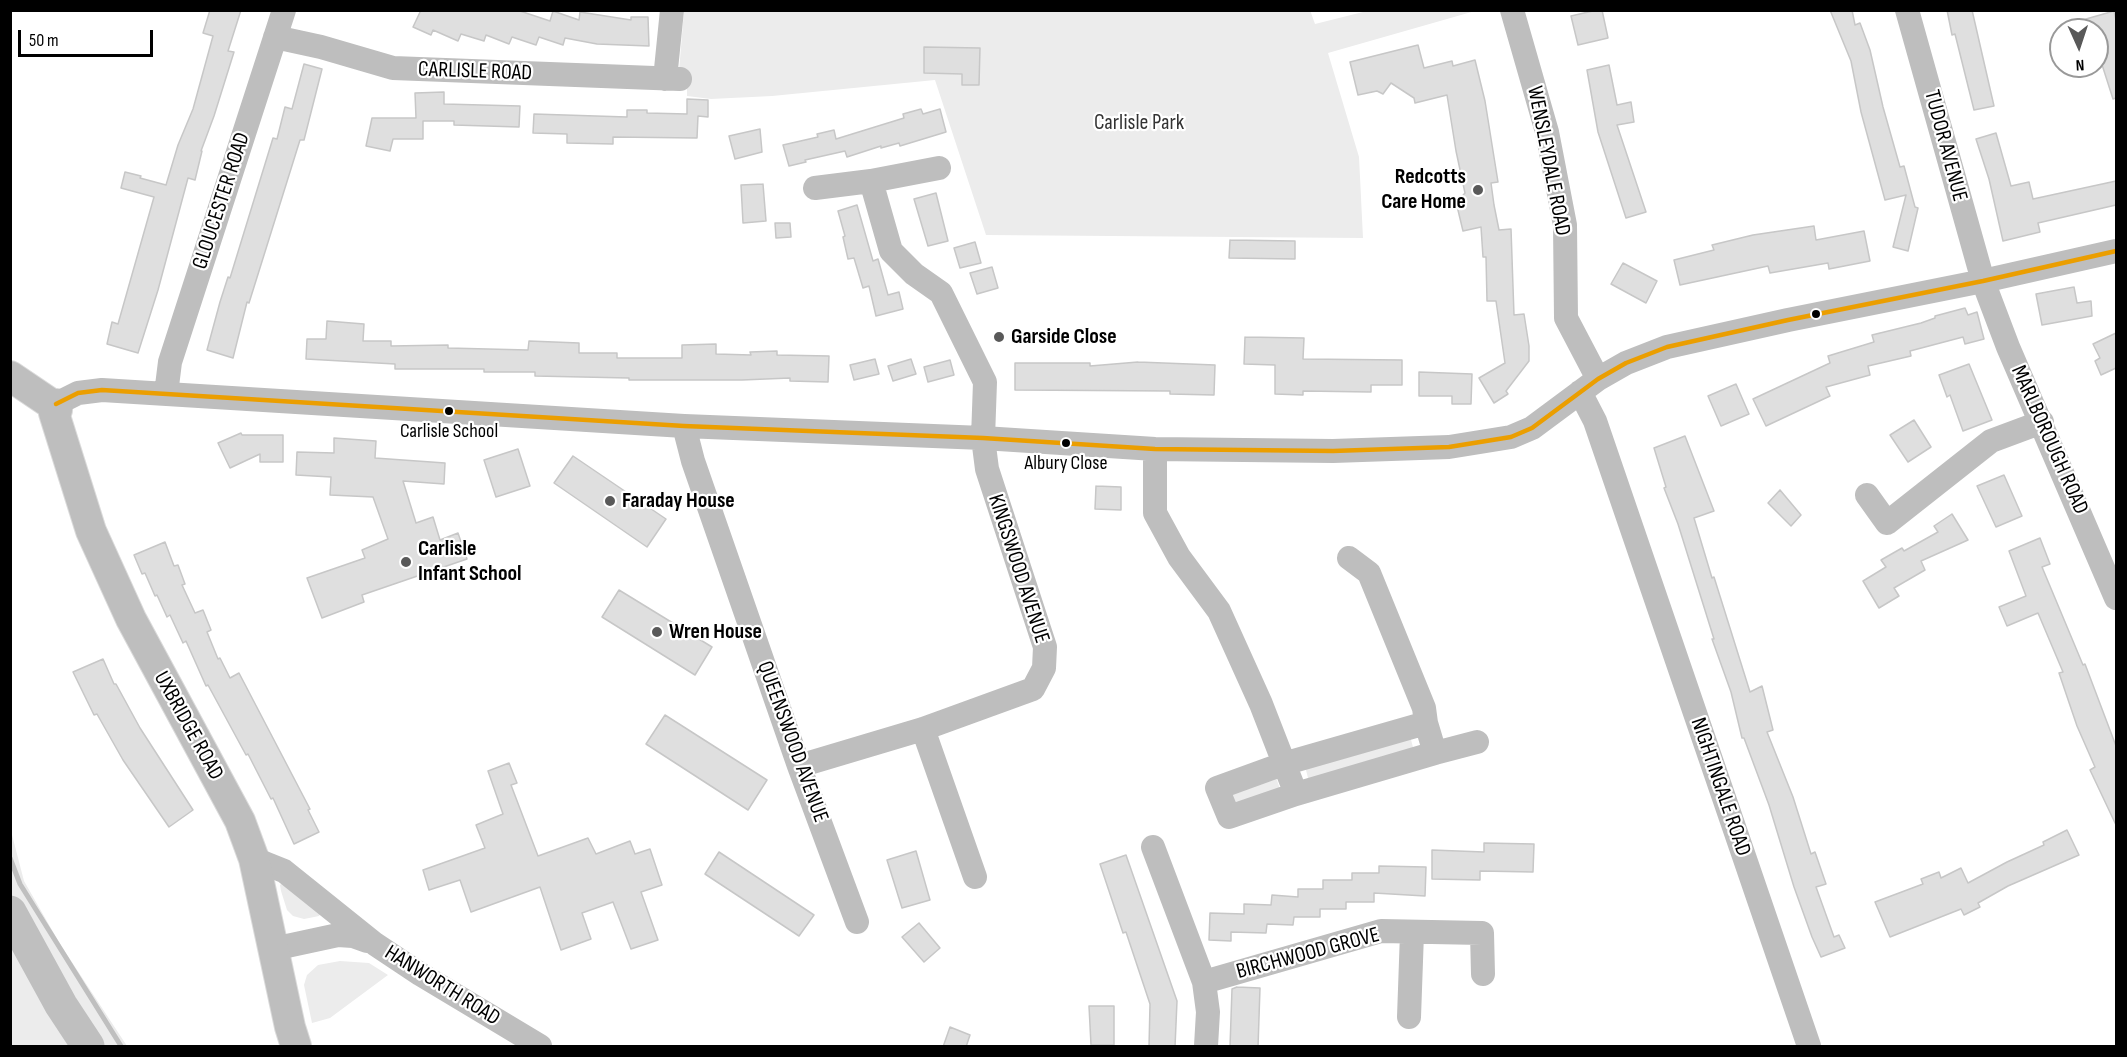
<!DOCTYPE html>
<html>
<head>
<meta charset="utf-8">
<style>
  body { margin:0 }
  #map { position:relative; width:2127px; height:1057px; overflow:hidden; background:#fff; font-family:"Sofia Sans Condensed",sans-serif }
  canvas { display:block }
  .frame { position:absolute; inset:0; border:12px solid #000; pointer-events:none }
  .north { position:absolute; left:2049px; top:18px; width:60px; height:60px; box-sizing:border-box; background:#fff; border:2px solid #999; border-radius:50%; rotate:177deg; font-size:16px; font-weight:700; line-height:24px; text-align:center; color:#000 }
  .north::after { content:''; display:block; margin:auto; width:21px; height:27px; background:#595959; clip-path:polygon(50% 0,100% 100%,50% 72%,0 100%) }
  .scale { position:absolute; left:18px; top:30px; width:135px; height:27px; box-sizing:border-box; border:3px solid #000; border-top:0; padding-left:8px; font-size:18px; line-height:21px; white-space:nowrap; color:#000; -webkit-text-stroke:4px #fff; paint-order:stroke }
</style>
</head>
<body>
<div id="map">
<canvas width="2127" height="1057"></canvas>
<div class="frame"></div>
<div class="north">N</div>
<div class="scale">50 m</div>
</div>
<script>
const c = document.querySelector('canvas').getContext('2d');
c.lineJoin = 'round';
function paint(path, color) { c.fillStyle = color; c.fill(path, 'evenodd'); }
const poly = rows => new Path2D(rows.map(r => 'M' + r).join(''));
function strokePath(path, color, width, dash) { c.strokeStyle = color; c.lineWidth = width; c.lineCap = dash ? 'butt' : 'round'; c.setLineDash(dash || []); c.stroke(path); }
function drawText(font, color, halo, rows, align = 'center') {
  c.font = font + ' "Sofia Sans Condensed",sans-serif'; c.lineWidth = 4.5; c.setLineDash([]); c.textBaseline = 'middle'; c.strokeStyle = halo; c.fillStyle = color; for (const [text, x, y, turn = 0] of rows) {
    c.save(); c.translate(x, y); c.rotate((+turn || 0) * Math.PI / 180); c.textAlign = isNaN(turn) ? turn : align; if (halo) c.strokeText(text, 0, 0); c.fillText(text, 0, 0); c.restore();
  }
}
paint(poly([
  [1310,10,1315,24,1367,11,1475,11,1328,53,1359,157,1363,238,986,235,935,80,772,96,711,99,687,96,687,73,679,71,684,11],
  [1410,736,1414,751,1309,782,1305,766],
  [1276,777,1281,792,1236,807,1231,793],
  [11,831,24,881,60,944,127,1046,11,1046],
  [283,882,320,914,319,916,304,919,293,916,287,910,281,891,280,885],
  [340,961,369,963,388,975,330,1018,312,1023,304,985,307,975,318,965]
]), '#ececec');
strokePath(poly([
  [10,858,20,884,121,1046]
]), '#bfbfbf', 5);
strokePath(poly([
  [10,912,61,1005,88,1046]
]), '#bfbfbf', 33);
const building = poly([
  [210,10,241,10,228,51,234,52,214,116,201,151,202,151,195,180,188,178,158,290,138,353,107,344,112,322,118,324,154,197,121,188,125,172,141,176,140,178,166,185,178,145,193,109,213,36,203,33,210,10],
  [421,10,517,10,550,21,553,11,579,20,580,12,631,20,631,17,648,17,649,46,597,44,565,38,563,45,539,37,536,45,512,37,509,44,486,35,484,41,461,34,458,41,433,30,431,35,413,27,421,10],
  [1597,10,1602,10,1608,38,1578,45,1571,16,1597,10],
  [1830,10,1852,10,1855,25,1860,23,1870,50,1883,107,1900,167,1904,166,1915,207,1918,208,1908,251,1893,247,1906,195,1885,200,1861,112,1851,61,1830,10],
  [1947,10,1972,10,1994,106,1974,110,1955,34,1952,35,1947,10],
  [2114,11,2116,20,2116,98,2113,99,2097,49,2097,30,2090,30,2086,19,2114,11],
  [1418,45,1424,68,1452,61,1453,66,1475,60,1485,101,1498,182,1491,183,1494,205,1499,230,1511,229,1514,315,1524,314,1529,346,1529,361,1506,391,1508,394,1494,403,1479,378,1505,363,1496,301,1487,301,1486,257,1483,257,1481,227,1463,231,1457,206,1457,202,1465,193,1456,151,1447,95,1415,103,1414,98,1391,83,1383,94,1377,91,1358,95,1350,62,1418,45],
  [924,47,980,48,979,85,962,85,962,74,924,73,924,47],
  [304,64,322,69,304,140,300,140,249,303,247,302,233,358,207,350,220,302,228,277,230,278,273,138,277,139,285,107,292,109,304,64],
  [1609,65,1617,105,1631,102,1634,122,1617,125,1646,212,1626,218,1598,132,1587,70,1609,65],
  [444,92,444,104,520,106,519,127,454,125,454,121,423,121,423,139,393,139,390,151,366,146,372,118,416,118,415,93,444,92],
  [687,99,708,100,708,117,698,116,697,138,613,137,613,144,567,143,567,134,533,133,534,114,627,117,627,110,647,110,647,113,687,114,687,99],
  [921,109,923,114,940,109,946,132,900,146,899,143,881,148,881,146,847,157,845,151,805,160,806,162,789,166,783,145,818,137,817,134,834,130,836,139,904,118,903,114,921,109],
  [760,129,762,152,735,159,729,136,760,129],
  [1996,133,2011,186,2029,182,2033,199,2116,181,2116,205,2038,223,2040,232,2003,241,1989,179,1976,139,1996,133],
  [763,184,766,221,743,223,741,185,763,184],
  [936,193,948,241,928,246,914,199,936,193],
  [857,205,873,261,878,259,888,295,899,292,903,309,876,316,869,286,863,288,854,258,848,259,843,237,845,236,838,211,857,205],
  [775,223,790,223,791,237,776,238,775,223],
  [1814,226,1816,240,1864,231,1870,261,1829,269,1828,263,1770,273,1768,266,1680,285,1674,260,1714,250,1712,245,1753,235,1814,226],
  [1230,240,1295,241,1295,259,1229,258,1230,240],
  [975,242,981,263,960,268,954,248,975,242],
  [1623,263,1657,281,1646,303,1611,284,1623,263],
  [992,267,998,288,977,294,970,273,992,267],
  [2074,287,2077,303,2091,301,2092,316,2042,325,2036,294,2074,287],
  [1965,308,1968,315,1977,312,1984,339,1965,344,1963,337,1910,351,1911,356,1868,366,1870,375,1826,387,1830,396,1766,426,1753,399,1830,363,1828,356,1874,342,1872,335,1921,323,1935,318,1935,316,1965,308],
  [327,321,364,324,363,341,391,341,391,346,448,345,448,348,528,350,529,341,579,343,579,353,617,353,617,358,682,358,682,345,716,344,716,354,751,355,750,352,777,351,777,355,829,356,828,382,790,381,790,378,742,380,629,380,629,378,535,376,535,372,484,372,484,369,395,369,395,364,306,359,307,339,326,339,327,321],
  [2116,333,2116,368,2101,375,2095,361,2100,358,2093,344,2116,333],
  [1245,337,1304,338,1303,359,1402,360,1402,385,1371,385,1371,392,1303,391,1303,395,1275,394,1275,365,1244,364,1245,337],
  [875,359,879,374,854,380,850,365,875,359],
  [911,359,916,374,893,381,888,366,911,359],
  [950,360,954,375,928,382,924,367,950,360],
  [1138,362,1215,365,1214,395,1170,394,1170,391,1015,390,1015,363,1090,363,1090,366,1138,362],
  [1969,364,1992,420,1963,431,1950,395,1947,397,1939,375,1969,364],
  [1419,372,1472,374,1471,404,1452,404,1452,396,1419,396,1419,372],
  [1736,384,1749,414,1721,426,1708,396,1736,384],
  [1914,420,1931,447,1908,462,1890,435,1914,420],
  [241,433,242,435,283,435,283,462,260,462,260,454,230,468,218,443,241,433],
  [1685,436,1714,511,1694,518,1712,578,1714,577,1750,692,1762,686,1773,730,1767,732,1793,797,1811,854,1815,852,1826,884,1816,887,1834,937,1839,935,1845,948,1821,957,1812,937,1794,887,1769,805,1744,738,1742,738,1731,692,1712,639,1714,639,1678,524,1664,488,1666,487,1654,448,1685,436],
  [334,438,376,441,375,458,445,463,444,484,403,481,416,523,433,517,440,540,458,533,467,559,362,595,364,602,322,618,307,578,365,558,362,550,388,539,373,497,330,495,331,477,296,475,297,452,334,453,334,438],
  [518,449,530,486,496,497,484,460,518,449],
  [573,456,666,519,647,547,554,483,573,456],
  [2004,475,2022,516,1996,527,1977,486,2004,475],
  [1096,486,1121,487,1121,510,1095,509,1096,486],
  [1780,490,1801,515,1791,526,1768,503,1780,490],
  [1952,514,1968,540,1921,561,1925,570,1894,588,1899,596,1879,608,1863,581,1886,567,1881,560,1902,548,1904,551,1938,532,1934,526,1952,514],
  [2040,538,2050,564,2042,567,2083,665,2085,664,2116,746,2116,825,2090,770,2095,767,2077,726,2059,673,2063,672,2038,613,2007,626,1999,607,2026,596,2009,551,2040,538],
  [165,542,174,566,178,565,185,584,182,585,195,613,203,610,211,630,207,632,218,659,220,658,230,678,239,673,310,809,308,810,319,832,294,844,273,798,271,799,248,754,246,755,208,685,206,686,186,641,183,643,170,615,167,617,157,595,155,596,145,573,142,574,134,555,165,542],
  [619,590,712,647,695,675,602,617,619,590],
  [103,659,114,684,116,684,140,728,193,810,169,827,123,760,97,714,94,715,73,672,103,659],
  [665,715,767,780,748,810,646,744,665,715],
  [509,763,517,783,511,785,538,856,588,838,596,854,630,841,635,854,650,849,662,885,641,892,658,940,631,949,613,902,582,913,591,939,561,950,540,887,471,912,460,880,429,890,423,870,485,848,476,825,503,814,488,771,509,763],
  [2067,830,2079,855,2008,886,1978,903,1980,907,1964,915,1961,909,1890,937,1875,902,1923,884,1921,879,1939,872,1941,878,1961,868,1968,883,2007,862,2044,845,2043,842,2067,830],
  [1484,843,1534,844,1533,872,1480,871,1480,880,1432,879,1432,850,1484,852,1484,843],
  [916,851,930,900,902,908,887,860,916,851],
  [719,852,814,915,799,936,705,874,719,852],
  [1126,855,1177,1001,1175,1047,1149,1047,1150,1004,1126,932,1123,933,1100,864,1126,855],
  [1379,866,1426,867,1425,896,1374,893,1374,902,1346,902,1346,909,1320,909,1320,917,1294,917,1293,925,1267,924,1266,933,1231,932,1231,941,1209,940,1210,913,1244,914,1244,904,1271,905,1272,895,1298,897,1298,889,1323,889,1323,880,1352,880,1352,873,1379,873,1379,866],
  [919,923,940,948,924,962,902,937,919,923],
  [1237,987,1260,988,1258,1047,1230,1047,1232,989,1237,987],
  [1089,1006,1114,1006,1114,1045,1091,1045,1089,1006],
  [950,1027,970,1035,966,1047,943,1047,950,1027]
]);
paint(building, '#dfdfdf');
strokePath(building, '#c7c7c7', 1.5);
const major = poly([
  [10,376,50,403,56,404,57,410,54,413,91,531,131,619,240,821,254,859,290,1027,296,1046]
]);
strokePath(major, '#dbdbdb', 32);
strokePath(poly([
  [1512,10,1547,132,1565,225,1566,318,1598,379],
  [1907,10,1983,281,2008,347,2116,598],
  [275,37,321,47,393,68,680,79],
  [665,79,672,10],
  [815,188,871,181,939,168],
  [1580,392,1595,421,1809,1046],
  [166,394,170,362,284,10],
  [56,404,78,393,102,390,684,426,983,438,1155,449,1333,451,1449,447,1511,437,1532,428,1598,379,1626,363,1667,347,1788,320,1983,281,2116,251],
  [684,426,693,461,799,766,857,922],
  [1155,449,1155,513,1179,557,1219,611,1261,704,1296,794,1435,753,1477,742],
  [1867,495,1887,523,1991,441,2042,422],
  [1349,558,1369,573,1424,708,1426,723],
  [923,729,975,877],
  [799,766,923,729,1033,689,1044,668,1045,647,987,469,983,438,985,382,941,293,914,274,891,251,871,181],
  [1296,794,1229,817,1217,788,1283,764,1426,723,1435,753],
  [1153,847,1204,982,1208,1012,1206,1046],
  [254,859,284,871,375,944,420,974,540,1046],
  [273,949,338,935,353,936,367,941],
  [1204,982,1381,931,1482,933,1483,974],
  [1409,1017,1412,933]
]), '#bebebe', 24);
strokePath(major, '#bebebe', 30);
strokePath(poly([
  [56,404,78,393,102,390,684,426,983,438,1155,449,1333,451,1449,447,1511,437,1532,428,1598,379,1626,363,1667,347,1788,320,1983,281,2116,251]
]), '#eb9e00', 4.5);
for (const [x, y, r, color] of [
  [1478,190,6,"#595959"],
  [1816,314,5,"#000"],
  [999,337,6,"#595959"],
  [449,411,5,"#000"],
  [1066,443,5,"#000"],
  [610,501,6,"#595959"],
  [406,562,6,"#595959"],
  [657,632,6,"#595959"]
]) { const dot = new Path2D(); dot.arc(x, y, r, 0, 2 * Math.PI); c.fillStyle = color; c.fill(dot); strokePath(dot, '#fff', 2); }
drawText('20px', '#000', '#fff', [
  ["Carlisle School",449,432],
  ["Albury Close",1066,464]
]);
drawText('22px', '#000', '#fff', [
  ["CARLISLE ROAD",475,72,2],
  ["TUDOR AVENUE",1945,146,75],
  ["WENSLEYDALE ROAD",1548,161,79],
  ["GLOUCESTER ROAD",222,201,-72],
  ["MARLBOROUGH ROAD",2049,440,66],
  ["KINGSWOOD AVENUE",1018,569,72],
  ["UXBRIDGE ROAD",188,726,61],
  ["QUEENSWOOD AVENUE",792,742,70],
  ["NIGHTINGALE ROAD",1720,787,71],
  ["BIRCHWOOD GROVE",1308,954,-15],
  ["HANWORTH ROAD",442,986,32]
]);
drawText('22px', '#333', '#fff', [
  ["Carlisle Park",1139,123]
]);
drawText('bold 22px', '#000', '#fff', [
  ["Redcotts",1466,177,"right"],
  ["Care Home",1466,202,"right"],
  ["Garside Close",1011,337],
  ["Faraday House",622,501],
  ["Carlisle",418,549],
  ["Infant School",418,574],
  ["Wren House",669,632]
], 'left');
</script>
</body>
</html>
